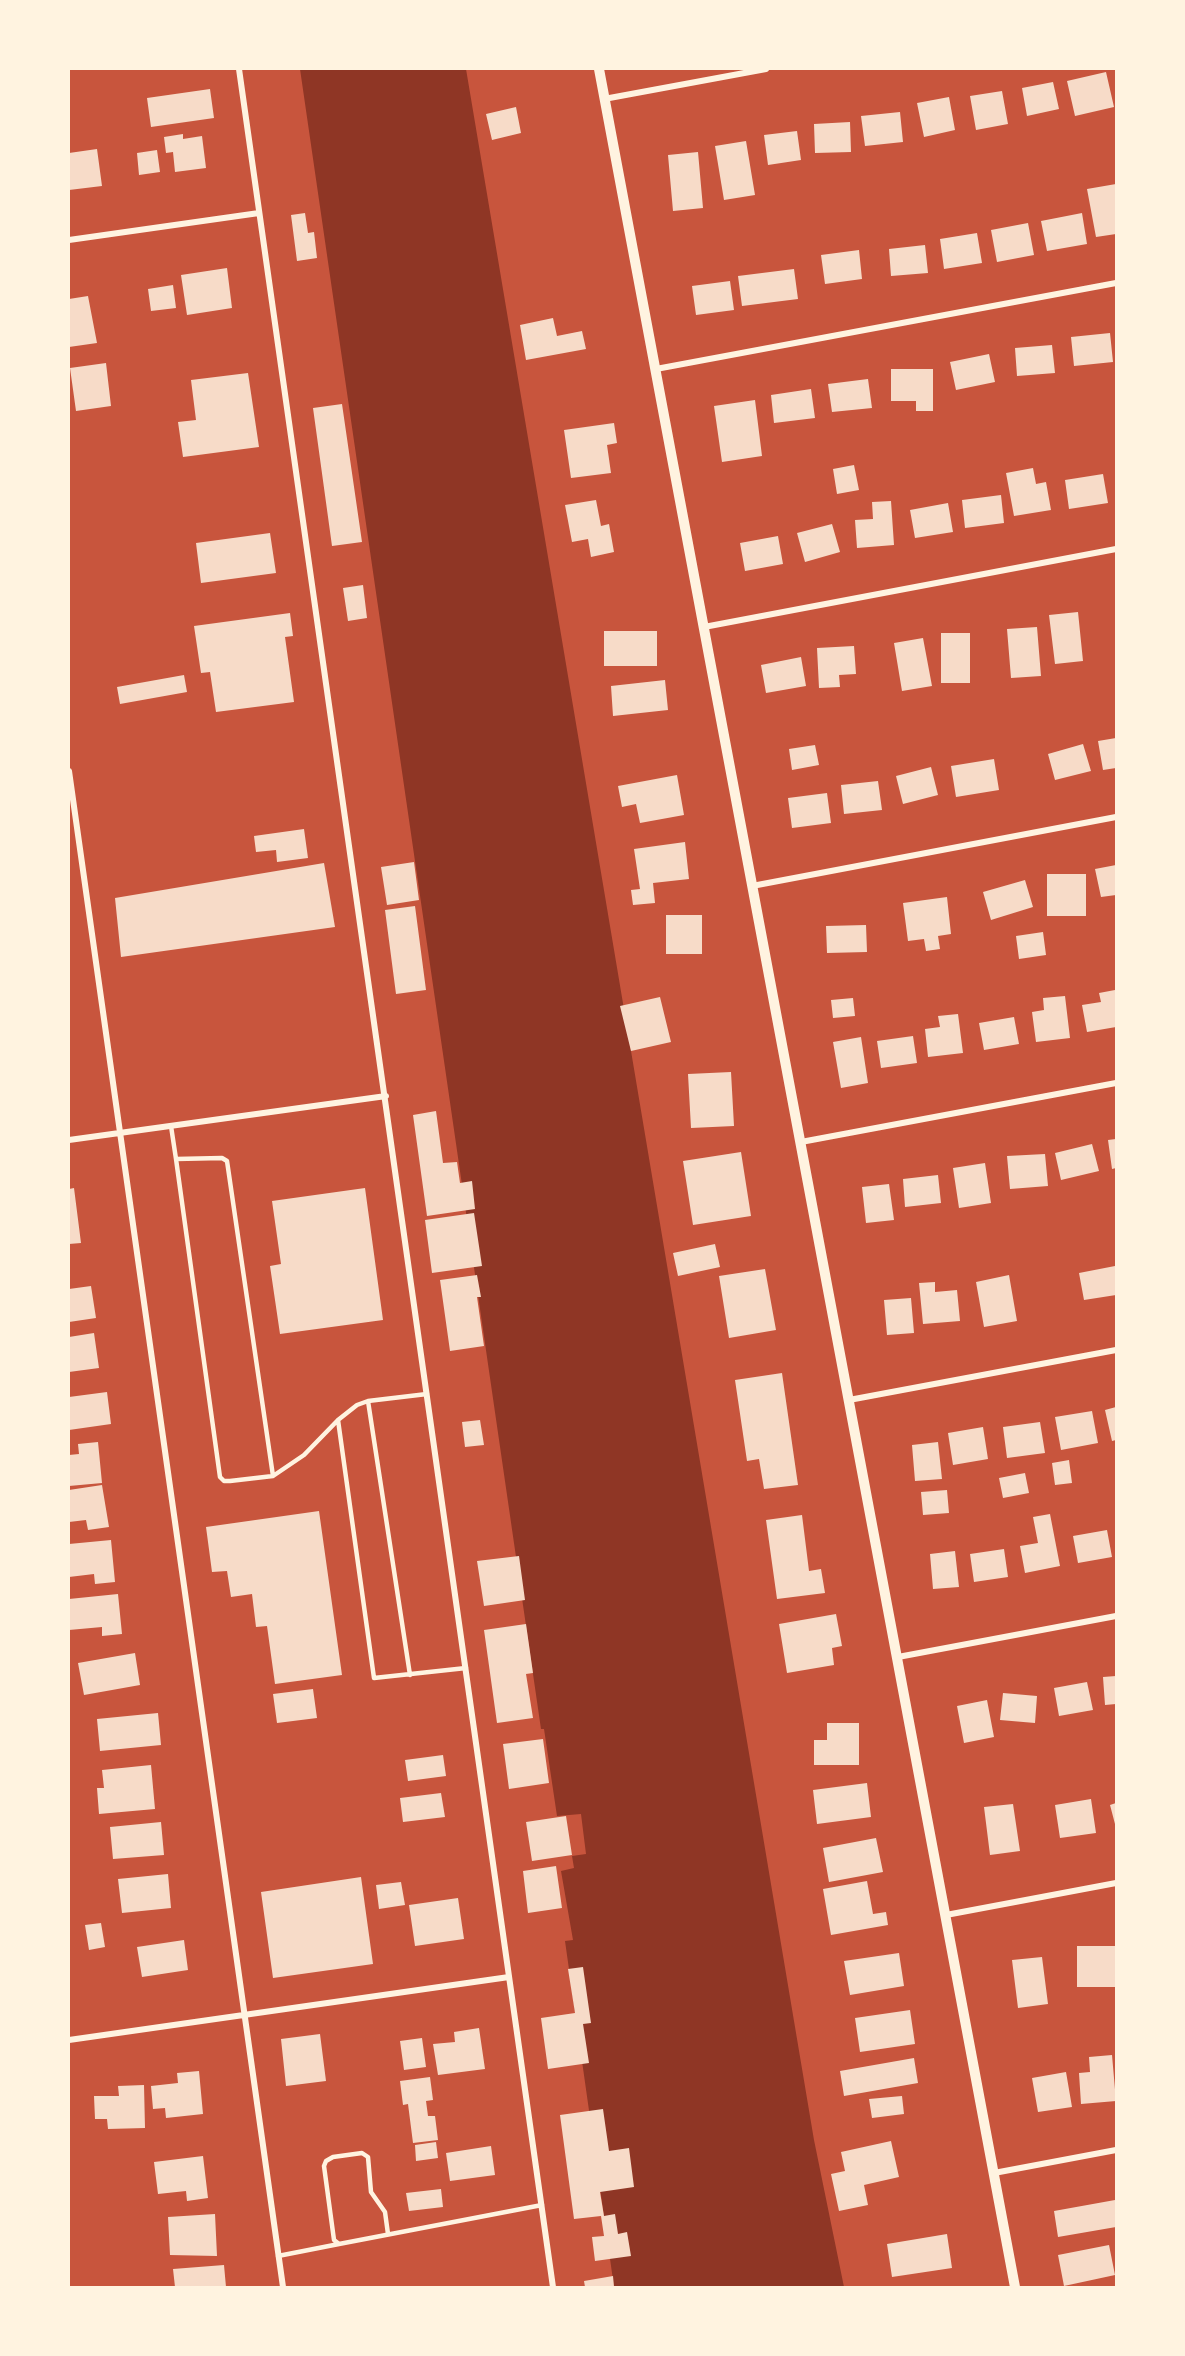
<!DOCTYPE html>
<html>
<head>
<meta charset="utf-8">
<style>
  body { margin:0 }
  #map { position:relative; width:1185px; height:2356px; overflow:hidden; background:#c8553d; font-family:Raleway,sans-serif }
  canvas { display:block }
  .frame { position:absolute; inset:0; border:70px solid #fff3e0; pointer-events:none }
</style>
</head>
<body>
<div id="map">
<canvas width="1185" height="2356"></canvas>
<div class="frame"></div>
</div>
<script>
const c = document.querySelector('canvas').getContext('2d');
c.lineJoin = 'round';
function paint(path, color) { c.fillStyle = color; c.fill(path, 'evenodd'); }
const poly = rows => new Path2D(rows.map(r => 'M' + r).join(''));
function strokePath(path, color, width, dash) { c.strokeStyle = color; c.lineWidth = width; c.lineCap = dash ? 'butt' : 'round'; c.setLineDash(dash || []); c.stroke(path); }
paint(poly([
  [300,69,466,69,814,2140,844,2287,614,2287,565,1941,573,1940,561,1871,574,1868,572,1856,586,1854,581,1814,557,1816,544,1729,541,1729]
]), '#8f3625');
paint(poly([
  [1106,72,1114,107,1075,116,1067,81],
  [1053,82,1059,109,1027,116,1022,88],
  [210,89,214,118,151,127,147,98],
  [1002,91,1008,124,976,130,970,96],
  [949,97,955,130,924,137,917,103],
  [516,107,521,133,492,140,486,114],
  [900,112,903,142,865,146,861,116],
  [850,122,851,152,815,153,814,124],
  [797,131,801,160,768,165,764,135],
  [183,134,183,139,202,136,206,168,175,172,173,152,166,153,164,137],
  [746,141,755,195,724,200,715,146],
  [97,149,102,186,69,190,69,153],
  [157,150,160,172,139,175,137,153],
  [698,152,703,208,673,211,668,155],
  [1116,184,1116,234,1096,237,1087,189],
  [305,213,308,233,314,232,317,258,297,261,291,215],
  [1082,213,1087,244,1047,251,1041,221],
  [1028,223,1034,255,997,262,991,230],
  [977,233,982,263,944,269,940,239],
  [925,245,928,273,891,276,889,249],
  [859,250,862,279,825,284,821,255],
  [227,268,232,308,187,315,181,275],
  [794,269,798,299,742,306,738,276],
  [730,281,734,310,696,315,692,286],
  [173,285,176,308,151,311,148,289],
  [88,296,97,343,69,347,69,299],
  [553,318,557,336,582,331,586,349,526,360,520,325],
  [1110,333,1113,362,1074,366,1071,337],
  [1052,345,1055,373,1017,376,1015,348],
  [989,354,995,382,956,390,950,362],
  [106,363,111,406,76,411,70,368],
  [891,369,933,369,933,411,916,411,916,401,891,401],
  [248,373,259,447,183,457,178,422,196,420,191,380],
  [868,379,872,408,832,412,828,384],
  [811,389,815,418,774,423,771,395],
  [755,400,762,456,722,462,714,406],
  [342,404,362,542,332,546,313,408],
  [614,423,617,443,607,445,611,473,571,478,564,430],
  [854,465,859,490,837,494,833,469],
  [1033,468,1036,484,1046,482,1051,510,1014,516,1006,473],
  [1103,474,1108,503,1069,509,1065,480],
  [1001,495,1004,523,965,528,962,500],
  [596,500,601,526,609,524,614,552,591,557,588,539,572,542,565,505],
  [891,501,894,545,857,548,855,520,873,519,872,502],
  [948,503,953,532,915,538,910,510],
  [832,524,840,552,805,562,797,533],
  [270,533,276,573,201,583,196,543],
  [778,536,783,564,745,571,740,543],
  [363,585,367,618,348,621,343,588],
  [1078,612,1083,661,1055,664,1049,615],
  [290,613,293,636,285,637,294,702,216,712,210,672,201,673,194,626],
  [1037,627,1041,676,1011,678,1007,629],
  [604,631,657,631,657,666,604,666],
  [941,633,970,633,970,683,941,683],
  [923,638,932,686,902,691,894,643],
  [854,646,856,674,839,675,840,687,819,688,817,648],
  [801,657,806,686,766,693,761,665],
  [184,675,187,692,120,704,117,687],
  [665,680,668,710,613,716,611,686],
  [1116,738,1116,768,1103,770,1098,741],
  [1083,744,1091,771,1055,780,1048,754],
  [815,745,819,765,792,770,789,749],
  [994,759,999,790,956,797,951,766],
  [931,767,938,795,903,804,896,776],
  [677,775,684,815,640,823,636,804,622,807,618,786],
  [878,781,882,810,844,814,841,785],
  [827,793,831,823,792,828,788,798],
  [304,829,308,858,277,862,276,850,256,852,254,836],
  [685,842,689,879,653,883,655,903,633,905,631,890,640,889,634,849],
  [414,862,419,900,387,905,381,867],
  [324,863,335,927,121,957,115,898],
  [1116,865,1116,895,1101,897,1095,869],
  [1047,874,1086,874,1086,916,1047,916],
  [1025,880,1033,907,991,920,983,892],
  [947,897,951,934,938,936,940,949,926,951,924,939,908,941,903,903],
  [415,906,426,990,396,994,385,910],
  [666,915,702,915,702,954,666,954],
  [866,925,867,952,827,953,826,926],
  [1043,932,1046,955,1019,959,1016,936],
  [1115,990,1116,1027,1087,1032,1082,1005,1101,1002,1099,993],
  [1065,996,1070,1038,1036,1042,1032,1012,1044,1010,1043,998],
  [660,997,671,1042,631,1051,620,1006],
  [853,998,855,1016,833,1018,831,1000],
  [958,1014,963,1053,928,1057,925,1029,940,1027,938,1016],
  [1014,1017,1019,1044,984,1050,979,1023],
  [913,1036,917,1063,881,1068,877,1041],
  [861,1037,868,1083,841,1088,833,1042],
  [731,1072,734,1126,691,1128,688,1074],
  [436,1111,443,1163,457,1162,460,1183,472,1181,475,1209,427,1216,413,1115],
  [1116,1139,1116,1168,1112,1169,1108,1140],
  [1092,1144,1099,1171,1061,1180,1055,1153],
  [741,1152,751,1216,693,1225,683,1161],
  [1045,1154,1048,1186,1010,1189,1007,1156],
  [985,1163,991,1203,959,1208,953,1168],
  [938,1175,941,1203,905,1207,903,1179],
  [889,1184,894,1220,866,1223,862,1187],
  [74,1188,81,1243,69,1244,69,1189],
  [365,1188,383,1320,280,1334,270,1266,281,1264,272,1201],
  [474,1213,482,1266,432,1273,425,1220],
  [715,1244,720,1267,678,1276,673,1253],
  [1115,1266,1116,1295,1084,1300,1079,1273],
  [765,1269,776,1330,729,1338,719,1276],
  [477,1275,481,1297,477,1297,484,1346,450,1351,440,1280],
  [1009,1275,1017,1321,984,1327,976,1282],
  [935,1282,935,1292,957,1290,960,1321,923,1324,919,1283],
  [91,1286,96,1318,69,1322,69,1289],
  [911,1298,914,1333,887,1335,884,1300],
  [94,1333,99,1368,69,1372,69,1337],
  [782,1373,798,1485,764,1489,759,1459,747,1461,735,1380],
  [107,1392,111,1424,69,1430,69,1397],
  [1116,1407,1116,1440,1112,1441,1105,1410],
  [1092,1411,1098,1443,1061,1450,1055,1417],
  [480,1420,484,1445,465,1447,462,1422],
  [1040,1422,1045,1453,1007,1458,1003,1427],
  [983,1427,988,1459,953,1465,948,1433],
  [98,1442,102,1483,69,1486,69,1455,79,1454,78,1444],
  [938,1442,942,1479,915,1481,912,1445],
  [1069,1460,1072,1483,1055,1485,1052,1463],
  [1025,1473,1029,1493,1003,1498,999,1478],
  [102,1485,109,1527,88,1530,86,1520,69,1522,69,1490],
  [947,1490,949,1513,923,1515,921,1492],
  [319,1511,342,1675,275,1684,267,1626,256,1627,252,1594,231,1597,227,1571,212,1572,206,1527],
  [1050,1514,1060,1566,1025,1573,1020,1546,1038,1543,1033,1517],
  [802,1515,809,1571,821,1569,825,1593,777,1599,766,1520],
  [1107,1530,1112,1557,1078,1563,1073,1536],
  [111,1540,115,1582,95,1584,94,1574,69,1577,69,1544],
  [1004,1549,1008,1577,974,1582,970,1554],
  [955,1551,959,1587,933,1589,930,1554],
  [519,1556,525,1600,484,1606,477,1561],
  [118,1594,122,1634,102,1636,102,1627,69,1630,69,1599],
  [836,1614,842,1646,832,1648,834,1665,787,1673,779,1624],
  [526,1624,533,1673,526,1674,533,1718,497,1723,484,1630],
  [135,1653,140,1685,84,1695,78,1663],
  [1116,1676,1116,1704,1105,1705,1103,1677],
  [1087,1682,1093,1710,1059,1716,1054,1688],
  [313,1689,317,1718,277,1723,273,1694],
  [1003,1693,1037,1696,1035,1723,1000,1720],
  [987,1700,994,1737,964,1743,957,1706],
  [158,1713,161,1745,100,1751,97,1719],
  [827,1723,859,1723,859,1765,814,1765,814,1740,827,1740],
  [543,1739,549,1783,509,1789,503,1744],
  [443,1755,446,1776,408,1781,405,1760],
  [151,1765,155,1809,99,1814,97,1788,104,1788,102,1770],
  [867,1783,871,1817,817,1824,813,1790],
  [441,1793,445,1817,403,1822,400,1798],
  [1091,1799,1096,1833,1060,1838,1055,1805],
  [1116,1803,1116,1824,1115,1824,1110,1805],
  [1013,1804,1020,1851,990,1855,984,1807],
  [566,1816,572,1855,532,1861,526,1822],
  [161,1822,164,1855,113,1859,110,1827],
  [876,1838,883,1872,829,1882,823,1848],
  [556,1866,562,1908,528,1913,523,1871],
  [168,1874,171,1908,122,1913,118,1879],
  [361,1877,373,1964,273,1978,261,1892],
  [867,1881,873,1914,886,1912,888,1925,831,1935,823,1889],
  [401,1882,405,1905,379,1909,376,1885],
  [458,1898,464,1939,415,1946,409,1905],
  [101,1923,105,1947,89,1950,85,1925],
  [184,1940,188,1970,142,1977,137,1947],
  [1077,1946,1116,1946,1116,1987,1077,1987],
  [899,1953,904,1986,850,1995,844,1961],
  [1042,1957,1048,2004,1018,2008,1012,1960],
  [583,1967,591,2023,583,2024,589,2063,548,2069,541,2018,575,2013,568,1969],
  [910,2010,915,2044,860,2052,855,2018],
  [479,2028,485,2069,438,2075,433,2044,455,2042,454,2032],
  [320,2034,326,2081,286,2086,281,2039],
  [422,2038,426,2067,404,2070,400,2041],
  [1112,2055,1116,2101,1081,2104,1079,2073,1090,2072,1089,2057],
  [914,2058,918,2083,844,2096,840,2071],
  [199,2071,203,2114,166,2118,165,2108,153,2109,151,2086,178,2083,177,2073],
  [1066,2072,1072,2107,1038,2112,1032,2078],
  [430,2077,433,2100,426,2101,428,2116,435,2116,438,2140,413,2143,408,2104,403,2105,400,2081],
  [144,2085,145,2128,108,2129,107,2119,95,2119,94,2096,119,2096,118,2086],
  [902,2096,904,2114,872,2118,869,2099],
  [603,2109,609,2151,629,2148,634,2187,600,2192,604,2216,615,2214,618,2234,627,2232,631,2256,595,2261,592,2237,604,2236,601,2216,574,2219,560,2115],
  [891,2141,899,2177,864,2185,868,2205,839,2211,831,2174,845,2171,841,2152],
  [436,2142,438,2158,416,2161,415,2145],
  [491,2146,495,2175,450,2181,446,2153],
  [203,2156,208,2198,187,2201,186,2191,158,2194,154,2162],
  [441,2189,443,2207,409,2211,406,2193],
  [1115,2200,1116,2227,1058,2237,1054,2211],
  [215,2214,217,2256,170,2255,168,2217],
  [947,2234,952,2268,892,2277,887,2244],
  [1109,2245,1115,2275,1064,2286,1058,2255],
  [224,2265,226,2287,175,2287,173,2269],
  [613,2276,614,2287,585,2287,584,2281]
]), '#f7dbc8');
strokePath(poly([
  [171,1126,176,1159,220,1477,224,1481,230,1481,273,1476,227,1161,222,1158,176,1159],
  [368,1401,410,1675],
  [338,1420,374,1678,466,1668],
  [273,1476,304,1455,338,1420,357,1405,368,1401,427,1394],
  [388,2234,385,2212,371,2192,368,2157,362,2153,333,2157,326,2161,324,2166,334,2240,339,2244,542,2205],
  [278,2256,339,2244]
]), '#fff3e0', 4.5);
strokePath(poly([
  [239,69,553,2287],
  [604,99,766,69],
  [69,240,259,213],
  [656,369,1116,283],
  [704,627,1116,549],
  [69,771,283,2287],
  [752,886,1116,817],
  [69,1140,386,1096],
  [801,1142,1116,1083],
  [849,1400,1116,1350],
  [898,1657,1116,1616],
  [946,1915,1116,1883],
  [69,2040,509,1977],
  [994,2173,1116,2150]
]), '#fff3e0', 6);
strokePath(poly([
  [599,69,1015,2287]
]), '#fff3e0', 10);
</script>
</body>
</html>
